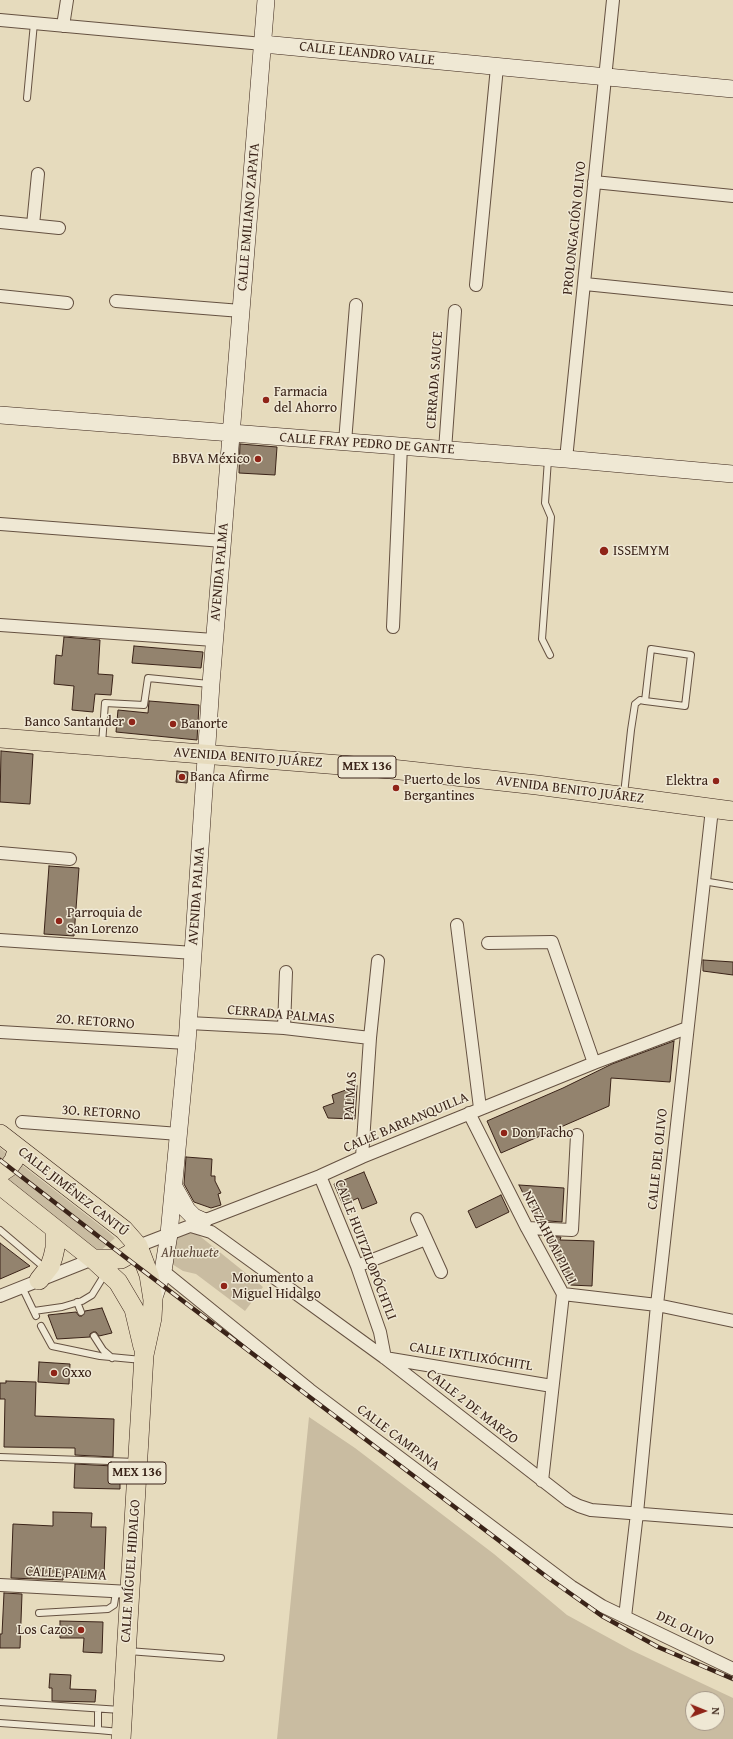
<!DOCTYPE html>
<html>
<head>
<meta charset="utf-8">
<style>
  body { margin:0 }
  #map { position:relative; width:733px; height:1739px; overflow:hidden; background:#e6dbbd; font-family:"Gentium Book Plus",serif }
  canvas { display:block }
  .north { position:absolute; left:685px; top:1691px; width:40px; height:40px; box-sizing:border-box; background:#efe8d4; border:1px solid #a79989; border-radius:50%; rotate:91deg; font-size:11px; font-weight:700; line-height:16px; text-align:center; color:#3a2318 }
  .north::after { content:''; display:block; margin:auto; width:14px; height:18px; background:#8f2418; clip-path:polygon(50% 0,100% 100%,50% 72%,0 100%) }
</style>
</head>
<body>
<div id="map">
<canvas width="733" height="1739"></canvas>
<div class="north">N</div>
</div>
<script>
const c = document.querySelector('canvas').getContext('2d');
c.lineJoin = 'round';
function paint(path, color) { c.fillStyle = color; c.fill(path, 'evenodd'); }
const poly = rows => new Path2D(rows.map(r => 'M' + r).join(''));
function strokePath(path, color, width, dash) { c.strokeStyle = color; c.lineWidth = width; c.lineCap = dash ? 'butt' : 'round'; c.setLineDash(dash || []); c.stroke(path); }
function drawText(font, color, halo, rows, align = 'center') {
  c.font = font + ' "Gentium Book Plus",serif'; c.lineWidth = 3; c.setLineDash([]); c.textBaseline = 'middle'; c.strokeStyle = halo; c.fillStyle = color; for (const [text, x, y, turn = 0] of rows) {
    c.save(); c.translate(x, y); c.rotate((+turn || 0) * Math.PI / 180); c.textAlign = isNaN(turn) ? turn : align; if (halo) c.strokeText(text, 0, 0); c.fillText(text, 0, 0); c.restore();
  }
}
paint(poly([
  [0,1148,107,1231,115,1238,98,1253,0,1176],
  [185,1233,196,1233,263,1287,245,1311,196,1274,183,1271,172,1264,175,1239],
  [309,1417,355,1448,494,1554,567,1615,631,1650,733,1698,733,1739,277,1739],
  [693,1699,717,1699,717,1723,693,1723]
]), '#c9bca1');
const building = poly([
  [240,444,277,447,275,475,239,473,240,444],
  [64,637,100,640,98,674,113,675,111,695,95,694,93,712,72,710,74,686,54,684,56,655,62,656,64,637],
  [134,646,203,652,201,668,132,663,134,646],
  [149,701,199,705,197,740,116,732,118,710,148,713,149,701],
  [1,751,33,754,30,804,0,802,1,751],
  [177,771,188,772,187,783,176,782,177,771],
  [49,866,79,868,74,936,44,934,49,866],
  [703,960,733,962,733,975,703,971,703,960],
  [674,1041,670,1082,611,1078,609,1106,501,1153,487,1121,563,1088,612,1064,674,1041],
  [357,1086,355,1119,328,1118,323,1107,334,1103,332,1095,357,1086],
  [186,1157,212,1159,211,1176,215,1176,215,1181,221,1193,218,1194,221,1205,211,1208,194,1202,184,1184,186,1157],
  [364,1172,377,1203,362,1209,358,1198,343,1205,334,1184,364,1172],
  [519,1185,564,1188,562,1222,536,1220,519,1185],
  [501,1195,509,1212,476,1228,468,1211,501,1195],
  [545,1236,561,1237,560,1240,594,1241,592,1286,570,1285,545,1236],
  [0,1243,30,1266,0,1279,0,1243],
  [102,1308,112,1333,99,1336,96,1332,93,1332,90,1334,90,1337,57,1339,48,1315,76,1312,79,1316,82,1316,85,1311,102,1308],
  [39,1362,70,1364,69,1384,38,1382,39,1362],
  [6,1381,36,1382,35,1416,114,1419,113,1457,75,1455,75,1448,4,1447,5,1399,0,1399,0,1383,6,1383,6,1381],
  [75,1464,113,1466,113,1467,120,1467,120,1489,74,1488,75,1464],
  [53,1512,92,1513,91,1527,106,1527,104,1576,63,1575,63,1580,11,1578,13,1524,53,1526,53,1512],
  [4,1593,22,1594,20,1648,0,1648,0,1634,2,1634,4,1593],
  [60,1621,103,1622,102,1653,83,1652,84,1638,60,1638,60,1621],
  [50,1674,71,1675,70,1689,96,1690,95,1702,52,1701,52,1688,49,1688,50,1674]
]);
paint(building, '#93836e');
strokePath(building, '#3a2318', 1);
const lane = poly([
  [27,98,34,23],
  [548,459,545,503,551,517,542,639,550,655],
  [102,744,105,703,144,705,148,678,209,684],
  [624,794,631,730,635,704,640,700,645,701,685,706,691,655,651,649,645,701],
  [703,881,733,886],
  [0,1230,46,1269],
  [22,1287,36,1316],
  [77,1302,81,1312],
  [34,1311,62,1307,82,1301,92,1295,105,1274],
  [41,1326,52,1346,100,1356,142,1360],
  [94,1336,103,1350,112,1358],
  [0,1457,136,1462],
  [39,1613,108,1609,114,1605,116,1592],
  [128,1651,221,1658],
  [0,1702,121,1710],
  [0,1723,98,1730,98,1709],
  [98,1730,120,1732]
]);
const street = poly([
  [0,20,263,44],
  [63,26,67,0],
  [594,182,733,196],
  [0,222,59,228],
  [33,225,38,174],
  [585,284,733,299],
  [476,285,497,67],
  [0,296,67,303],
  [116,301,241,311],
  [345,442,356,305],
  [445,450,455,311],
  [566,459,613,0],
  [0,524,223,541],
  [0,625,214,640],
  [393,627,401,446],
  [0,853,70,859],
  [457,925,480,1108],
  [0,940,194,953],
  [488,943,552,942,594,1063],
  [189,1023,284,1028,370,1038],
  [284,1028,286,972],
  [0,1032,187,1043],
  [469,1113,527,1228,563,1294,542,1481],
  [22,1122,179,1134],
  [362,1157,370,1038,378,961],
  [320,1176,357,1266,380,1332,385,1358,552,1386],
  [417,1219,441,1272],
  [191,1226,211,1232,221,1239,385,1358,569,1501,579,1506,591,1510,733,1521],
  [527,1228,572,1230,577,1135],
  [138,1246,320,1176,362,1157,594,1063,687,1028],
  [357,1266,426,1239],
  [163,1271,310,1390,572,1587,602,1606,733,1669],
  [563,1294,657,1305,733,1321],
  [0,1296,93,1259],
  [0,1585,130,1592],
  [625,1617,637,1513,657,1305,712,809]
]);
const secondary = poly([
  [263,44,733,89],
  [0,415,566,459,733,474],
  [174,1187,187,1210,194,1217,203,1221],
  [153,1300,163,1271,169,1234,187,1043,211,684,266,0]
]);
const primary = poly([
  [0,738,391,769,537,785,733,811],
  [0,1134,124,1230,138,1246,149,1275,153,1300,152,1318,144,1355,121,1739],
  [0,1173,9,1167,14,1160,18,1148],
  [0,1185,93,1259,118,1282,134,1309,143,1347],
  [93,1259,121,1259,130,1254,138,1246],
  [39,1280,50,1266,53,1257,55,1248,55,1229]
]);
strokePath(lane, '#655141', 8);
strokePath(street, '#655141', 14);
strokePath(secondary, '#3a2318', 18);
strokePath(primary, '#3a2318', 20);
strokePath(lane, '#efe8d4', 6);
strokePath(street, '#efe8d4', 12);
strokePath(secondary, '#efe8d4', 17);
strokePath(primary, '#e6dbbd', 19);
const rail = poly([
  [0,1160,125,1257,547,1577,602,1616,658,1647,733,1679]
]);
strokePath(rail, '#3a2318', 4.5);
strokePath(rail, '#efe8d4', 3, [9]);
for (const [x, y, r, color] of [
  [266,400,4,"#8f2418"],
  [258,459,4,"#8f2418"],
  [604,551,5,"#8f2418"],
  [132,722,4,"#8f2418"],
  [173,724,4,"#8f2418"],
  [182,777,4,"#8f2418"],
  [716,781,4,"#8f2418"],
  [396,788,4,"#8f2418"],
  [59,921,4,"#8f2418"],
  [504,1133,4,"#8f2418"],
  [224,1286,4,"#8f2418"],
  [54,1373,4,"#8f2418"],
  [81,1630,4,"#8f2418"]
]) { const dot = new Path2D(); dot.arc(x, y, r, 0, 2 * Math.PI); c.fillStyle = color; c.fill(dot); strokePath(dot, '#efe8d4', 1.5); }
for (const [x, y, w] of [
  [367,767,58],
  [137,1473,58]
]) { const box = new Path2D(); box.roundRect(x - w / 2, y - 11, w, 22, 3); c.fillStyle = '#efe8d4'; c.fill(box); strokePath(box, '#3a2318', 1); }
drawText('bold 13px', '#3a2318', null, [
  ["MEX 136",367,767],
  ["MEX 136",137,1473]
]);
drawText('14px', '#3a2318', '#efe8d4', [
  ["CALLE LEANDRO VALLE",367,54,6],
  ["CALLE EMILIANO ZAPATA",249,217,-85],
  ["PROLONGACIÓN OLIVO",575,228,-84],
  ["CERRADA SAUCE",435,380,-86],
  ["CALLE FRAY PEDRO DE GANTE",367,444,4],
  ["AVENIDA PALMA",220,572,-85],
  ["AVENIDA BENITO JUÁREZ",248,758,4],
  ["AVENIDA BENITO JUÁREZ",570,790,7],
  ["AVENIDA PALMA",197,896,-86],
  ["CERRADA PALMAS",281,1015,5],
  ["2O. RETORNO",95,1022,4],
  ["PALMAS",351,1096,-86],
  ["3O. RETORNO",101,1113,4],
  ["CALLE BARRANQUILLA",406,1123,-23],
  ["CALLE DEL OLIVO",658,1159,-84],
  ["CALLE JIMÉNEZ CANTÚ",73,1192,38],
  ["NETZAHUALPILLI",549,1238,63],
  ["CALLE HUITZILOPÓCHTLI",365,1250,69],
  ["CALLE IXTLIXÓCHITL",471,1357,9],
  ["CALLE 2 DE MARZO",472,1407,38],
  ["CALLE CAMPANA",398,1438,37],
  ["CALLE MÍGUEL HIDALGO",131,1571,-86],
  ["CALLE PALMA",66,1574,3],
  ["DEL OLIVO",685,1629,26]
]);
drawText('14px', '#3a2318', '#efe8d4', [
  ["Farmacia",274,392],
  ["del Ahorro",274,408],
  ["BBVA México",250,459,"right"],
  ["ISSEMYM",613,551],
  ["Banco Santander",124,722,"right"],
  ["Banorte",181,724],
  ["Banca Afirme",190,777],
  ["Puerto de los",404,780],
  ["Bergantines",404,796],
  ["Elektra",708,781,"right"],
  ["Parroquia de",67,913],
  ["San Lorenzo",67,929],
  ["Don Tacho",512,1133],
  ["Monumento a",232,1278],
  ["Miguel Hidalgo",232,1294],
  ["Oxxo",62,1373],
  ["Los Cazos",73,1630,"right"]
], 'left');
drawText('italic 14px', '#5e493a', '#efe8d4', [
  ["Ahuehuete",190,1253]
]);
</script>
</body>
</html>
